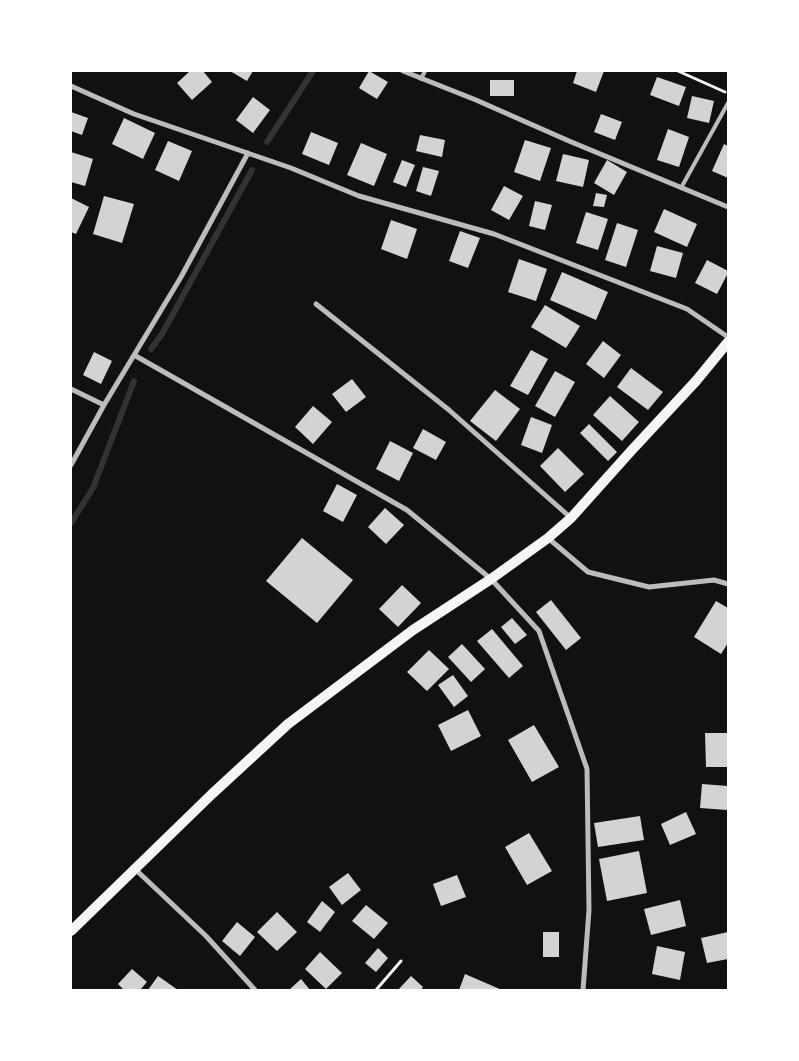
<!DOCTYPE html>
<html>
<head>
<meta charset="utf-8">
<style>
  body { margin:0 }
  #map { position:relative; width:799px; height:1061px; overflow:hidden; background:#111; font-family:"Titillium Web",sans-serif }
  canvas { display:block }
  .frame { position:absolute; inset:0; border:72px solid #fff; pointer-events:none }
</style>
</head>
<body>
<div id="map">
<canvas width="799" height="1061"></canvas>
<div class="frame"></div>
</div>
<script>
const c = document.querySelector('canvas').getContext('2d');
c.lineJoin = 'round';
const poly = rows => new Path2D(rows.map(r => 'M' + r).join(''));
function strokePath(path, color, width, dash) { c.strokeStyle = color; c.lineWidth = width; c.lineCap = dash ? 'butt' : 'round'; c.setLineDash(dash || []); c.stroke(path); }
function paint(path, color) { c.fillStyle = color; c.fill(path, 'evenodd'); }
strokePath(poly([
  [267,142,313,71],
  [151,349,162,334,252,170],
  [71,523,93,488,134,381]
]), '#333', 6);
paint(poly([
  [190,71,203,71,212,82,192,100,177,83],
  [230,71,253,71,247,81],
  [369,71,388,82,377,99,359,88],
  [577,71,604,71,596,92,573,83],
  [657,77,686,87,679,106,650,95],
  [490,80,514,80,514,96,490,96],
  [692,96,714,101,709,123,687,118],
  [253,97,270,110,253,133,236,120],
  [71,112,88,118,82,135,71,131],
  [601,114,622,122,615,140,594,132],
  [124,118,155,133,143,159,112,144],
  [668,129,689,137,679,167,657,160],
  [311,132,338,143,329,165,302,154],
  [420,135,445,140,442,157,416,151],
  [525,140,551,148,540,181,514,172],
  [168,141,192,151,179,181,155,170],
  [361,143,387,154,374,186,347,175],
  [724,144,728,146,728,178,712,171],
  [71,152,93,159,85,186,71,182],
  [563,154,589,160,583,187,556,181],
  [402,160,415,165,406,187,393,182],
  [607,160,627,172,614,195,594,183],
  [423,167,439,171,431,196,416,191],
  [504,186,523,196,509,220,491,210],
  [596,193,607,195,604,207,593,206],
  [104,196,134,204,122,243,93,234],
  [71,198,89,207,76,234,71,232],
  [535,201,552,205,545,230,529,226],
  [664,209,697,224,687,247,654,232],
  [586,212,608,219,598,250,576,243],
  [391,220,417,229,407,259,381,249],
  [617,223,638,230,626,267,605,260],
  [460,231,480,238,468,268,449,261],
  [657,246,683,253,676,278,650,271],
  [519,259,547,269,536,301,508,292],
  [707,260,728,271,728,273,717,294,695,283],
  [562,272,608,292,596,320,550,300],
  [545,305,580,326,566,348,531,327],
  [603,341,621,355,604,378,586,364],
  [531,350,548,359,528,395,510,386],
  [94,352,112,361,101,384,83,375],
  [631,368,663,392,648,410,617,387],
  [555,371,575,382,555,417,535,406],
  [352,379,366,397,346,412,332,394],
  [495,390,520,409,496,441,470,421],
  [610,396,639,422,622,441,593,415],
  [313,406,332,422,313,444,295,427],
  [531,417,552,425,542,453,521,445],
  [589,424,617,452,608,461,580,433],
  [423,429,446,442,436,460,413,448],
  [390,441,413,453,399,481,376,469],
  [558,448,584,474,565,492,540,466],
  [337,484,357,495,343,522,323,511],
  [385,508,404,525,386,544,368,527],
  [302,538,353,580,317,623,266,581],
  [402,585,421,603,398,627,379,609],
  [551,600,581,638,566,650,536,612],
  [716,601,728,608,728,643,721,654,694,637],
  [512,618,527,635,515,644,501,627],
  [492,629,523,666,509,678,477,641],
  [462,644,485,669,471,682,448,657],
  [429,650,449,669,427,691,407,672],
  [453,675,468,696,454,707,438,685],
  [468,710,481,736,451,751,438,725],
  [534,725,559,767,532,782,508,740],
  [705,733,728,733,728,767,706,767],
  [702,784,728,786,727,810,700,808],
  [686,812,696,834,670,845,661,824],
  [640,816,644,840,598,847,594,823],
  [529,833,552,871,527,885,505,847],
  [639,851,647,893,607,901,599,859],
  [348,873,361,890,342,905,329,887],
  [457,875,466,897,441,906,433,884],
  [680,900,686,926,651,935,644,909],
  [322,901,335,912,320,932,307,922],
  [366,905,388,923,374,939,352,921],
  [277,912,297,932,277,951,257,932],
  [237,922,255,937,240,956,222,941],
  [543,932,559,932,559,957,543,957],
  [728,932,728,959,707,963,701,938],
  [657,946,685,952,680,980,652,974],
  [378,948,388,958,376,972,365,963],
  [320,952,342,973,326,989,305,969],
  [132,969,147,982,140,990,124,990,118,984],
  [465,974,502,990,459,990],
  [158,976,178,990,148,990],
  [411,976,423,987,421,990,398,990],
  [301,979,310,990,289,990]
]), '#d3d3d3');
strokePath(poly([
  [678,71,725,92],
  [376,990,401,961]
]), '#f5f5f5', 3);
strokePath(poly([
  [421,79,425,71],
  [681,188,728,103]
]), '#bcbcbc', 4);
strokePath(poly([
  [403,71,476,100,569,141,728,207],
  [71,86,134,114,291,168,359,196,494,234,687,309,728,337],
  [316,304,449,410,571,518],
  [134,355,407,510,491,579,539,631,587,769,589,910,583,990],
  [71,389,104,405],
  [71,465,104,405,181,277,248,153],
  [548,538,588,572,649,587,714,580,728,584],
  [135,869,206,936,255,990]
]), '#bcbcbc', 5);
strokePath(poly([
  [71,931,212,794,288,724,413,630,491,579,548,538,571,518,631,451,696,381,728,342]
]), '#f5f5f5', 10);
</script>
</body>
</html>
